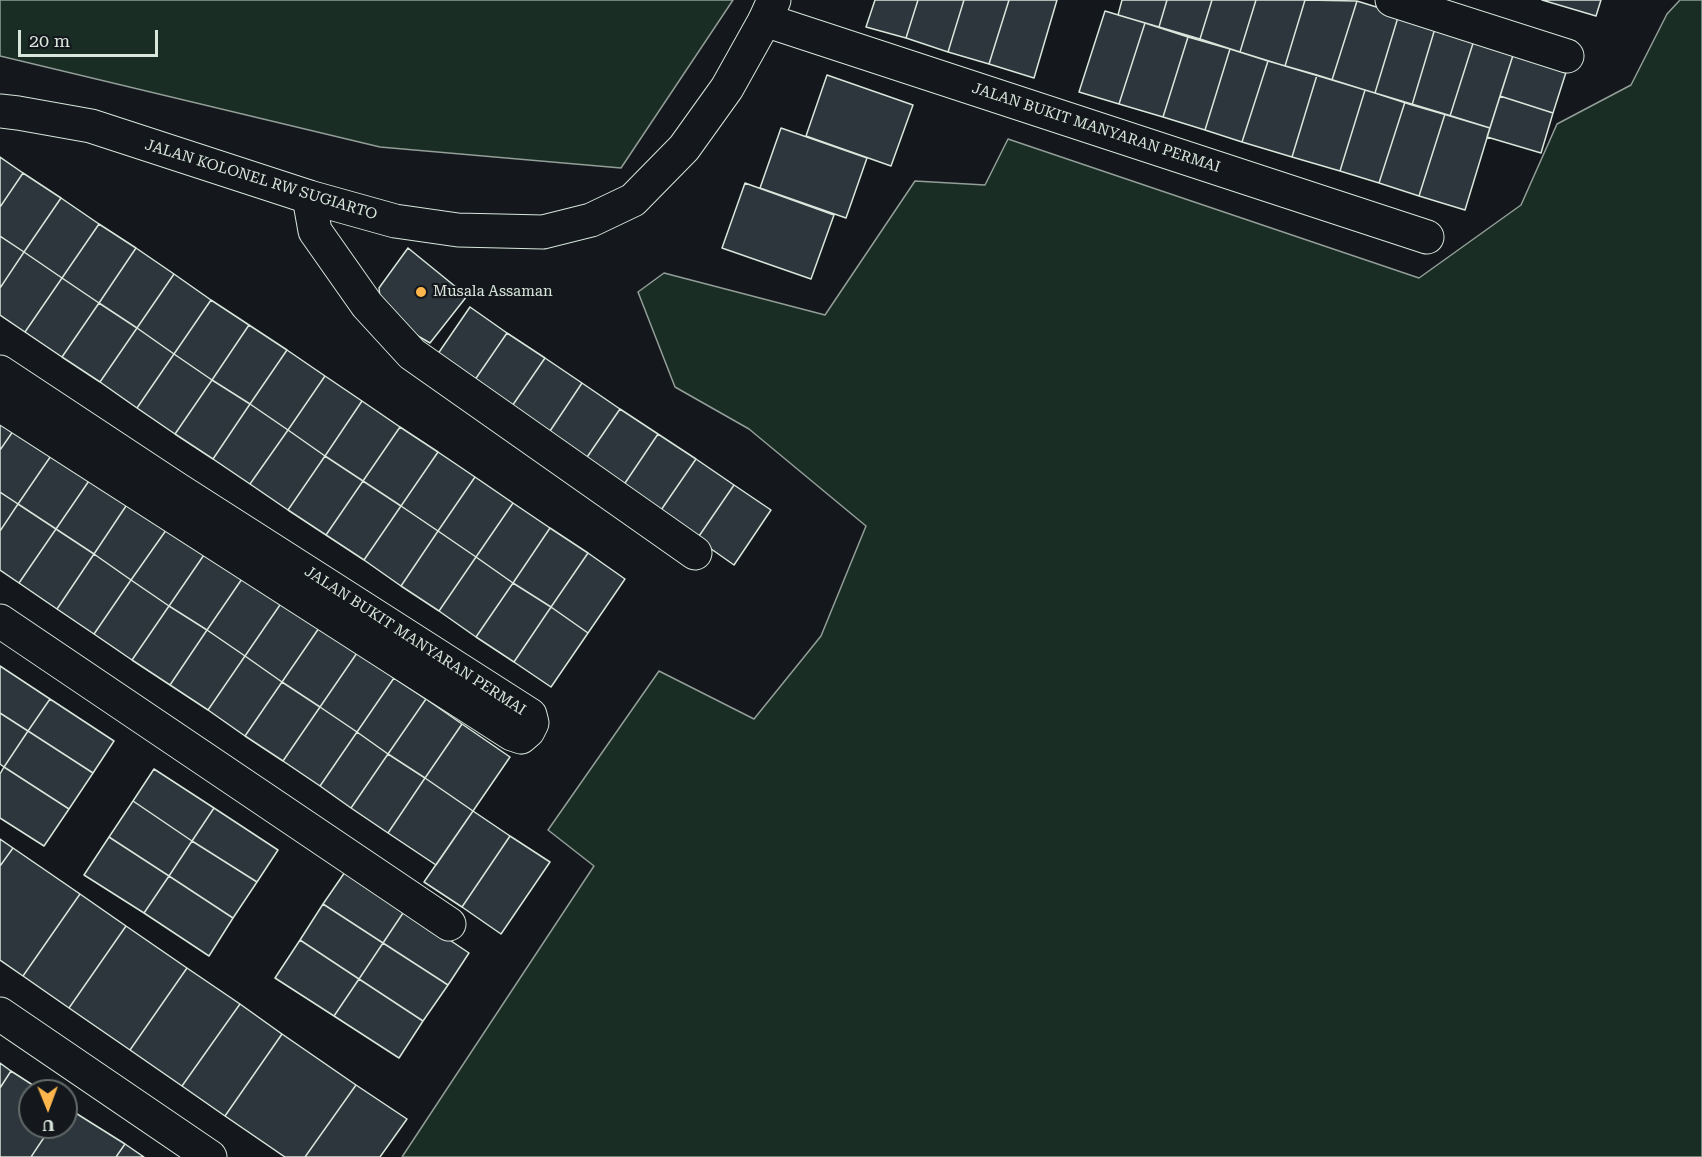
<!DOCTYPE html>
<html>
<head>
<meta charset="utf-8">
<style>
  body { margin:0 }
  #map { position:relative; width:1702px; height:1157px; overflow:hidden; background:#14181c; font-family:"Roboto Serif",serif }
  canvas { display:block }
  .north { position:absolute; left:18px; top:1079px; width:60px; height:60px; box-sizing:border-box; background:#14181c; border:2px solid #626a69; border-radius:50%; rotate:179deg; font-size:16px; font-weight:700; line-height:24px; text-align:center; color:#d8e6dc }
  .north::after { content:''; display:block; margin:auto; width:21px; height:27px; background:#ffb74d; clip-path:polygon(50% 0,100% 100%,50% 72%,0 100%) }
  .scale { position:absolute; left:18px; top:30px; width:140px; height:27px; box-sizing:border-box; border:3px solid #d8e6dc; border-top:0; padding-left:8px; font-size:18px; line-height:21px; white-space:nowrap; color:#d8e6dc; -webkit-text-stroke:4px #14181c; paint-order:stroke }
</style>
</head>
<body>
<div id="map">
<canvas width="1702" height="1157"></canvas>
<div class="north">U</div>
<div class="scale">20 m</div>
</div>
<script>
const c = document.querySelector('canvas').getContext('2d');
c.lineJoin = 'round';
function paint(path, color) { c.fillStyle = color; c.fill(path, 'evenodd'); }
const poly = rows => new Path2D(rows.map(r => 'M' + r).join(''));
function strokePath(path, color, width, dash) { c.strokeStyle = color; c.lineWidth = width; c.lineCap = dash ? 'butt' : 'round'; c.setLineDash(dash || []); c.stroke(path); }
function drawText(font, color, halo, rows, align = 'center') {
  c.font = font + ' "Roboto Serif",serif'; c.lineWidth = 4.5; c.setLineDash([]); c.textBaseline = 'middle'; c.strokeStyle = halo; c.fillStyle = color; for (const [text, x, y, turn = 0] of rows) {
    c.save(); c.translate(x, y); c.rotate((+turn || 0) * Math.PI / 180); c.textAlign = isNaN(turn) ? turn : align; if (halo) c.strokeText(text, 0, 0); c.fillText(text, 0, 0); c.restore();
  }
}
const green = poly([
  [0,0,733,0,621,168,380,147,0,56,0,0],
  [1680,0,1702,0,1702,1157,402,1157,594,866,548,830,659,671,754,719,821,636,866,526,749,429,675,387,638,292,664,273,825,315,915,181,985,185,1008,139,1419,278,1521,205,1557,124,1631,85,1667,14,1680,0]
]);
paint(green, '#1a2d24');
strokePath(green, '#939e99', 1.5);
const building = poly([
  [875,0,918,0,906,38,866,27,875,0],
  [918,0,964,0,948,52,906,38,918,0],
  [964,0,1009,0,989,64,948,52,964,0],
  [1009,0,1057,0,1034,78,989,64,1009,0],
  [1122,0,1167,0,1159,27,1118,15,1122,0],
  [1167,0,1212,0,1200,39,1159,27,1167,0],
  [1212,0,1256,0,1240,52,1200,39,1212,0],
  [1256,0,1305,0,1285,66,1240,52,1256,0],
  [1305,0,1357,1,1332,80,1285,66,1305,0],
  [1542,0,1601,0,1596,16,1542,0],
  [1357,1,1399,14,1375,93,1332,80,1357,1],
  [1105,11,1145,23,1119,104,1079,92,1105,11],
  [1399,14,1436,25,1412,105,1375,93,1399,14],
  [1145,23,1188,37,1163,117,1119,104,1145,23],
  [1436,25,1475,37,1450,116,1412,105,1436,25],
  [1188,37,1230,49,1205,130,1163,117,1188,37],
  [1475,37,1515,49,1490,128,1450,116,1475,37],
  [1230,49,1268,61,1242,142,1205,130,1230,49],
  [1515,49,1568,66,1553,113,1500,96,1515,49],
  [1268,61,1317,75,1292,157,1242,142,1268,61],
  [827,75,913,105,891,166,806,136,827,75],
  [1317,75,1365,90,1340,171,1292,157,1317,75],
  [1365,90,1405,102,1379,183,1340,171,1365,90],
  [1500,96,1553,113,1541,153,1487,137,1500,96],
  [1405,102,1445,114,1419,196,1379,183,1405,102],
  [1445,114,1490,128,1465,210,1419,196,1445,114],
  [781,128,867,158,846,218,760,188,781,128],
  [0,157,23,173,0,207,0,157],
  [23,173,61,198,24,252,0,236,0,207,23,173],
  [745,183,834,215,811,279,722,248,745,183],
  [61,198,99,224,62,278,24,252,61,198],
  [99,224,136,248,99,303,62,278,99,224],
  [0,236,24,252,0,288,0,236],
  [136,248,174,274,137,328,99,303,136,248],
  [408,248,467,296,430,343,382,315,379,288,408,248],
  [24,252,62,278,25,332,0,315,0,288,24,252],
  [174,274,211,300,174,354,137,328,174,274],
  [62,278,99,303,62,357,25,332,62,278],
  [211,300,249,325,212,380,174,354,211,300],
  [99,303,137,328,100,382,62,357,99,303],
  [470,307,507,333,470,387,433,361,470,307],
  [249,325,287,350,250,404,212,380,249,325],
  [137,328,174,354,137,408,100,382,137,328],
  [507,333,545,358,508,412,470,387,507,333],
  [287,350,325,376,288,430,250,404,287,350],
  [174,354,212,380,175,434,137,408,174,354],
  [545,358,582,383,546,437,508,412,545,358],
  [325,376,362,401,325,456,288,430,325,376],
  [212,380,250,404,213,459,175,434,212,380],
  [582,383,620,409,583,463,546,437,582,383],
  [362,401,400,427,363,481,325,456,362,401],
  [250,404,288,430,250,484,213,459,250,404],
  [620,409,658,434,621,489,583,463,620,409],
  [0,412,18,424,0,450,0,412],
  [18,424,55,450,18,504,0,492,0,450,18,424],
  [400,427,438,452,401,506,363,481,400,427],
  [288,430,325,456,288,510,250,484,288,430],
  [658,434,696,459,659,513,621,489,658,434],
  [55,450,93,475,56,529,18,504,55,450],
  [438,452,475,477,438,531,401,506,438,452],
  [325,456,363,481,326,535,288,510,325,456],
  [696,459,734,485,697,539,659,513,696,459],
  [93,475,130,500,94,554,56,529,93,475],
  [475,477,513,503,476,557,438,531,475,477],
  [363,481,401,506,364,560,326,535,363,481],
  [734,485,771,510,734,565,697,539,734,485],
  [0,492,18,504,0,531,0,492],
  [130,500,169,526,131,580,94,554,130,500],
  [513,503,550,528,513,583,476,557,513,503],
  [18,504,56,529,19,583,0,570,0,531,18,504],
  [401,506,438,531,401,586,364,560,401,506],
  [169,526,206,552,169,606,131,580,169,526],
  [550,528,588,553,551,607,513,583,550,528],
  [56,529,94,554,57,609,19,583,56,529],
  [438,531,476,557,439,611,401,586,438,531],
  [206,552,244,576,207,630,169,606,206,552],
  [588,553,625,579,588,633,551,607,588,553],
  [94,554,131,580,94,634,57,609,94,554],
  [476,557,513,583,476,637,439,611,476,557],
  [244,576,282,602,245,656,207,630,244,576],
  [131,580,169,606,132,660,94,634,131,580],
  [513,583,551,607,514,662,476,637,513,583],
  [282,602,319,628,282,682,245,656,282,602],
  [169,606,207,630,170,685,132,660,169,606],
  [551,607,588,633,551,687,514,662,551,607],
  [319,628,357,653,320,707,282,682,319,628],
  [207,630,245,656,208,710,170,685,207,630],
  [357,653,394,678,357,732,320,707,357,653],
  [245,656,282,682,245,736,208,710,245,656],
  [0,666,50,699,28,731,0,713,0,666],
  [394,678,426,699,388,754,357,732,394,678],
  [282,682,320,707,283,761,245,736,282,682],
  [50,699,114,741,93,773,28,731,50,699],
  [426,699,462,724,425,778,388,754,426,699],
  [320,707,357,732,320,786,283,761,320,707],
  [0,713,28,731,4,767,0,764,0,713],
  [462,724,510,757,473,811,425,778,462,724],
  [28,731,93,773,69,809,4,767,28,731],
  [357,732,388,754,351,808,320,786,357,732],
  [388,754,425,778,388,833,351,808,388,754],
  [4,767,69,809,44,846,0,818,0,774,4,767],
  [154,769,214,808,192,841,133,801,154,769],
  [425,778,473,811,436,865,388,833,425,778],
  [133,801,192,841,169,876,109,837,133,801],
  [214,808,278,850,257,882,192,841,214,808],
  [473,811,510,836,462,907,424,882,473,811],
  [510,836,550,862,501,934,462,907,510,836],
  [109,837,169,876,144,913,84,875,109,837],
  [0,839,13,848,0,866,0,839],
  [192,841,257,882,233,918,169,876,192,841],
  [13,848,80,894,23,976,0,960,0,866,13,848],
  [345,872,405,910,383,943,323,904,345,872],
  [169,876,233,918,209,956,144,913,169,876],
  [80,894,126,926,69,1008,23,976,80,894],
  [323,904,383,943,359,979,300,940,323,904],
  [405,910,469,953,448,985,383,943,405,910],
  [126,926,187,968,130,1050,69,1008,126,926],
  [300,940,359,979,334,1016,275,978,300,940],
  [383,943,448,985,423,1021,359,979,383,943],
  [187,968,240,1004,182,1086,130,1050,187,968],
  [359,979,423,1021,399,1058,334,1016,359,979],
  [240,1004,282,1034,225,1116,182,1086,240,1004],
  [282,1034,356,1085,305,1157,285,1157,225,1116,282,1034],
  [0,1063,11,1071,0,1088,0,1063],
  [11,1071,42,1091,30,1091,30,1127,51,1127,31,1157,0,1157,0,1088,11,1071],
  [356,1085,407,1119,380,1157,305,1157,356,1085],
  [66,1107,125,1144,116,1157,31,1157,51,1127,66,1127,66,1107],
  [125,1144,144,1157,116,1157,125,1144]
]);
paint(building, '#2c363c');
strokePath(building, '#d8e6dc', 1.5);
const street = poly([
  [1392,0,1567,56],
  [765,20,1427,237],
  [309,197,315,231,367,305,412,354,695,553],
  [0,372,177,489,530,715,532,723,528,731,521,737,512,734,0,405],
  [0,621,449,924],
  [0,1014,210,1157]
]);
const secondary = poly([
  [0,111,18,113,91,126,309,197,395,221,458,230,543,232,591,220,633,200,684,148,727,88,765,20,774,0]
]);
strokePath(street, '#d8e6dc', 35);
strokePath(secondary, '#d8e6dc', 35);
strokePath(street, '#14181c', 33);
strokePath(secondary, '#14181c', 33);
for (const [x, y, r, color] of [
  [421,292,6,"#ffb74d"]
]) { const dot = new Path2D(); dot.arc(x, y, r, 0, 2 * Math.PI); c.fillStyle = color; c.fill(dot); strokePath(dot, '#14181c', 2); }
drawText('15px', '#d8e6dc', '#14181c', [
  ["JALAN BUKIT MANYARAN PERMAI",1096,128,18],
  ["JALAN KOLONEL RW SUGIARTO",261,180,17],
  ["JALAN BUKIT MANYARAN PERMAI",415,641,33]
]);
drawText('15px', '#d8e6dc', '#14181c', [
  ["Musala Assaman",433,292]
], 'left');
</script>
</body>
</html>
